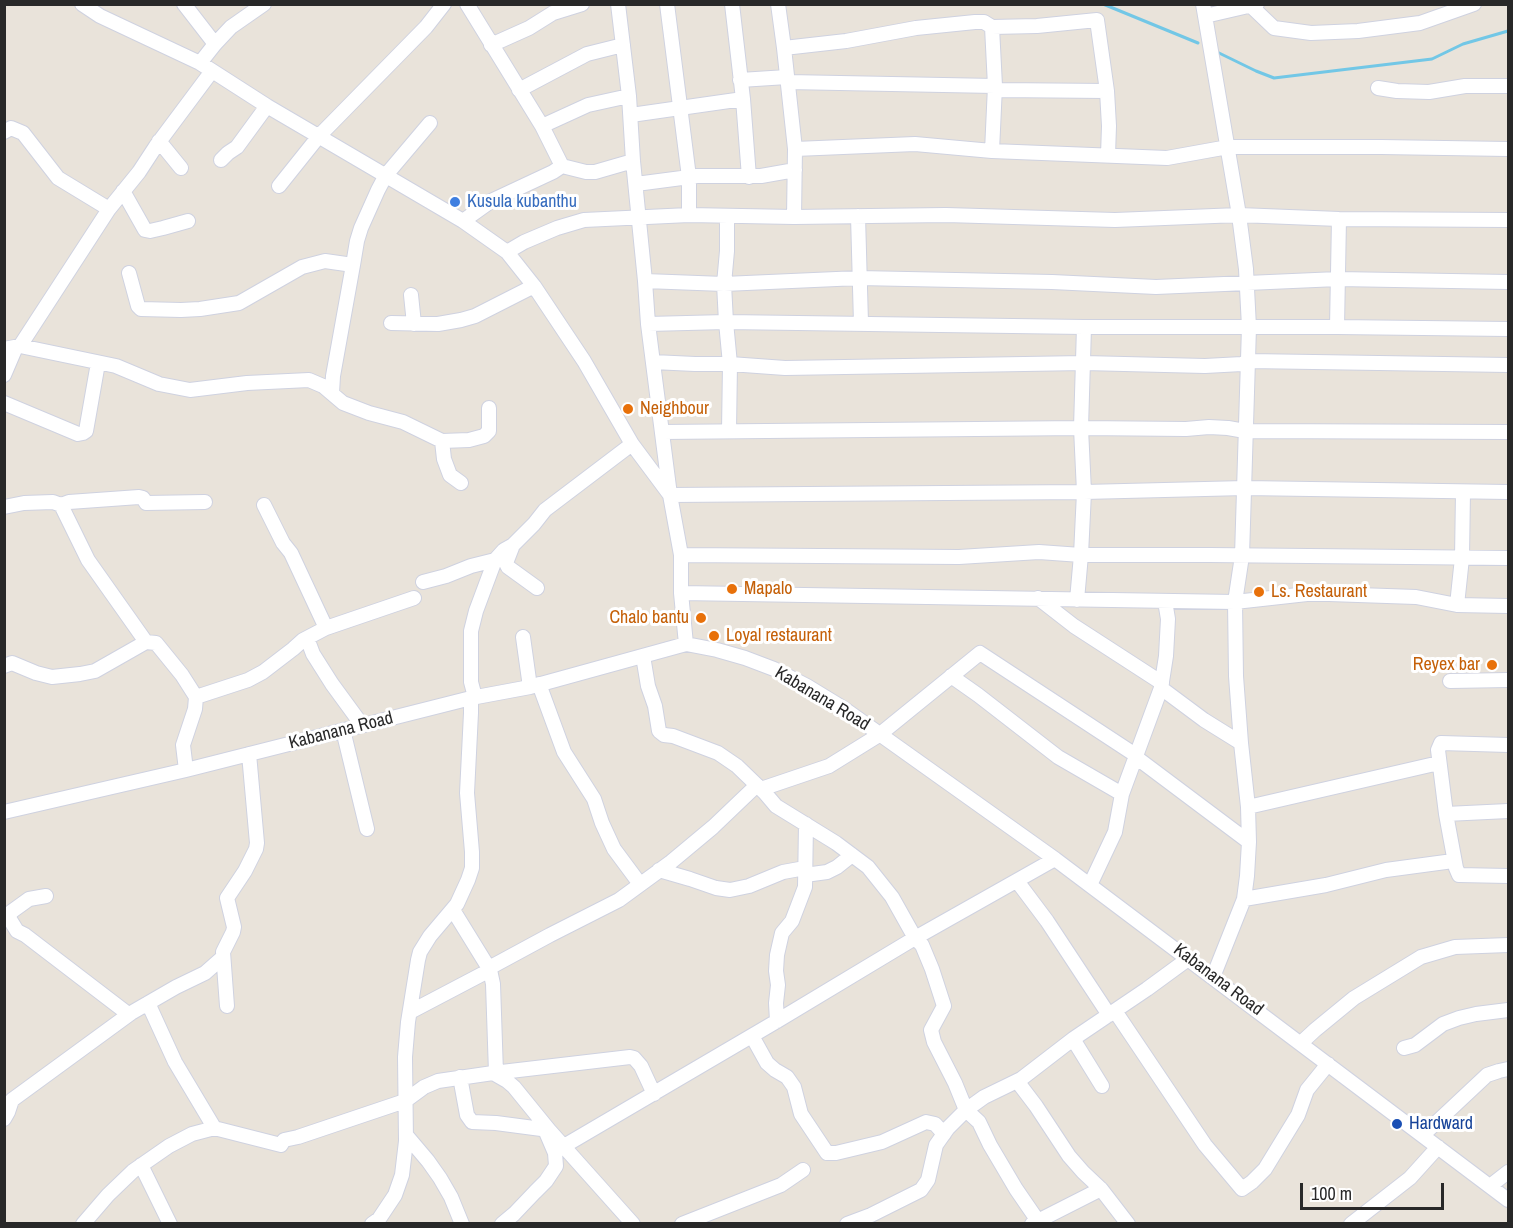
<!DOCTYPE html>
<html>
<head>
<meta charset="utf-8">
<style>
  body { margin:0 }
  #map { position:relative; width:1513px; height:1228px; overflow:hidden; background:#e9e3da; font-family:"Archivo Narrow",sans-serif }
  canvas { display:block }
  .frame { position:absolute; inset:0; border:6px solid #282828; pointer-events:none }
  .scale { position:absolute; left:1300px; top:1183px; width:144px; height:27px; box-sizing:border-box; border:3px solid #282828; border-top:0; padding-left:8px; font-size:18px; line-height:21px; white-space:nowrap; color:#282828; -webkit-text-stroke:4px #fff; paint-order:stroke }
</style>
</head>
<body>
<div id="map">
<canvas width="1513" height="1228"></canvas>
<div class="frame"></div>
<div class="scale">100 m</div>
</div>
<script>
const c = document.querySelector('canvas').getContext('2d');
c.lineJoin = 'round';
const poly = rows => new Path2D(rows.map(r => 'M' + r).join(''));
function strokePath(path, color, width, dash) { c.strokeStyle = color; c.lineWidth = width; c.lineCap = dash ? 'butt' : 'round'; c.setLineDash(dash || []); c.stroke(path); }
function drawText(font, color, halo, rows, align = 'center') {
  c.font = font + ' "Archivo Narrow",sans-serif'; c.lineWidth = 6; c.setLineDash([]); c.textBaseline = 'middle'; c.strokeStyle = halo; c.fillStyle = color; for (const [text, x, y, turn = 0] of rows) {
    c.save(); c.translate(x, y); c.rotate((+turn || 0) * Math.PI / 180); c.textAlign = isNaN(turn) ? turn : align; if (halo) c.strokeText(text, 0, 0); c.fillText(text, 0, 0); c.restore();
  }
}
strokePath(poly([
  [1103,4,1198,43],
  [1217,52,1256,71,1274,78,1432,59,1463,44,1508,31]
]), '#72c7e6', 3);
const minor = poly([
  [82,4,100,16,200,63,267,106,463,221,507,252,534,286,584,361,632,444,670,495,681,555,681,593,686,644],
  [184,4,215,44],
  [618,4,629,96,633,161,645,281,648,324,670,495,1084,492,1245,488,1508,492],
  [667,4,689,177,689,215],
  [732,4,743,99,749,177],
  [778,4,784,48,795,149,915,144,992,151,1167,158,1228,147,1381,147,1508,149],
  [1203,4,1239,215,1246,269,1249,327,1242,556,1235,602,1236,676,1241,743,1248,807,1249,842,1247,876,1244,899,1213,977],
  [1251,6,1274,28,1311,33,1358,31,1420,23,1474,4],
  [1205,16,1257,4],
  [491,45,529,28,553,13,582,4],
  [784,48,846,41,916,28,975,22,984,22,992,27,1037,26,1097,20,1107,91,998,90,995,86,788,82],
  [200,63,215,44,231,27,264,4],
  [740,80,787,77],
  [1378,88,1397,91,1429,92,1465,86,1508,86],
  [519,90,587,54,623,45],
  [1107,91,1109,126,1108,155],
  [631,115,743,99],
  [542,126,588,105,629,96],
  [4,132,11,128,23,133,58,178,109,209],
  [159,141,181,168],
  [992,151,995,86,992,27],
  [221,160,228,153,237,147,267,106],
  [562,166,586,172,595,172,633,161],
  [636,184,697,176,761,176,795,170],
  [279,186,319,136,426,27,444,4],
  [123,191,145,230,150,231,163,228,188,221],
  [727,216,727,251,724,284,726,322,730,364,729,431],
  [858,216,861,323],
  [794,217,795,149],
  [463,221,491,201,553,172,562,166,542,126,467,4],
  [507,252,524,242,557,228,584,220,689,215,794,217,946,215,1115,220,1239,215,1339,219,1508,220],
  [129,273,138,306,141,309,181,310,200,309,239,303,302,267,325,261,353,265,357,241,361,228,378,190,386,175,430,123],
  [645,281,724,284,859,278,1052,282,1156,287,1338,279,1508,282],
  [411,295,414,324],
  [391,323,438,324,461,320,475,316,534,286],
  [648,324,726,322,1084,327,1337,327,1508,329],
  [1337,327,1339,219],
  [20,346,109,209,139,172,156,146,212,71],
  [4,349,20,346,116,366,159,384,190,390,247,383,309,380,323,386,343,403,369,413,403,422,442,441,444,459,450,475,461,483],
  [653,362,695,364,730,364,785,368,1084,363,1205,366,1242,364,1249,361,1508,365],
  [4,375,16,347],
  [332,393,333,376,353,265],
  [4,403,78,434,83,433,86,431,98,363],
  [662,432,1081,428,1186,429,1209,427,1228,428,1245,431,1508,432],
  [442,441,469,440,484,436,489,431,489,408],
  [61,505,69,502,139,497,143,498,146,503,205,502],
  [264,505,283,543,291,553,326,628],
  [4,507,24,503,53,502,61,505,88,560,146,642],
  [513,545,506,563,508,567,537,588],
  [681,555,959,557,1039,552,1081,555,1209,555,1508,558],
  [423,582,446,576,471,566,495,560],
  [681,593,1235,602,1307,594,1329,594,1416,597,1457,605,1508,606],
  [1038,598,1074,626,1162,683],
  [1077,600,1081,555,1084,492,1081,428,1084,327],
  [1457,605,1462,558,1463,492],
  [523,637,530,687],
  [307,638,313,654,332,684,362,725],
  [643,656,648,686,655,706,659,731,664,735,673,736,718,753,737,766,765,793,776,806,836,843,868,867,892,897,915,938,922,945,932,969,944,1006,931,1030,934,1042,955,1083,966,1110,979,1122,990,1145,1016,1189,1038,1221],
  [4,666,12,663,36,673,52,677,80,674,95,671,146,642,156,643,182,675,196,697,195,709,183,745,186,770],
  [951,676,978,695,1058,757,1122,794],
  [1450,681,1508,680],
  [539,684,564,752,594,799,602,823,614,849,640,884],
  [1161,688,1204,720,1241,743],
  [196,697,248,680,263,672,293,649,303,640,326,628,414,598],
  [475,697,471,682,471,631,476,611,495,560,504,550,513,545,534,524,545,510,632,444],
  [343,730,367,829],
  [1508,745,1441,743,1438,750,1446,814,1456,868,1459,875,1508,876],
  [1137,758,1249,842],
  [761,789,829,766,879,735,980,653,1137,756],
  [1248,807,1439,763],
  [4,812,186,770,471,698,530,687,686,644,717,650,745,658,774,669,807,686,843,708,1055,859,1508,1200],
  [1446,814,1508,811],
  [659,870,690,879,716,888,730,890,749,886,783,872,805,868],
  [805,875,827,872,837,867,852,855],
  [1017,881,1047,921,1109,1015],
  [1090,885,1115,832,1122,794,1161,688,1166,656,1168,619,1165,601],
  [46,896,29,899,11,912,9,918,17,931,25,935,123,1010,127,1013,131,1013],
  [1244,899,1326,885,1386,870,1453,861],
  [453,910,490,970,493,984,496,1073],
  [489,968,550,935,619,900,671,862,713,827,757,785],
  [148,1003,175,1062,215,1129],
  [227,1006,223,952,233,932,234,927,227,898,245,871,256,849,257,843,249,754],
  [1115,1011,1205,1145,1242,1189,1252,1182,1265,1169,1298,1115,1307,1090,1328,1064],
  [410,1012,490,970],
  [777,1021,776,1003,778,985,776,971,777,955,782,933,792,921,805,887,806,824],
  [752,1036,767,1063,775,1070,787,1077,794,1087,801,1114,827,1153,836,1153,882,1142,926,1122,935,1124,944,1134],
  [1073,1039,1102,1086],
  [1301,1043,1315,1030,1354,998,1421,957,1455,947,1508,945],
  [1404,1048,1415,1045,1443,1024,1459,1018,1476,1014,1508,1010],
  [493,1073,630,1057,634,1058,641,1066,654,1094],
  [460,1077,467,1115,472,1122,496,1123,549,1130],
  [1017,1081,1036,1106,1069,1156,1083,1172,1101,1189,1128,1224],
  [4,1119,8,1112,12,1100,131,1013,176,987,205,973,222,958],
  [406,1135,428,1161,440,1178,451,1197,462,1224],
  [1423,1135,1487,1075,1499,1071,1508,1069],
  [564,1146,777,1021,915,938,1055,859],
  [141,1165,170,1224],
  [1490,1186,1508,1172],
  [83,1224,108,1195,133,1171,169,1146,192,1134,211,1129,218,1129,281,1145,284,1140,298,1137,405,1101,424,1087,438,1081,493,1073,507,1081,514,1087,549,1130,633,1224],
  [372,1224,379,1219,395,1195,402,1175,406,1141,405,1057,408,1022,418,960,420,952,430,936,457,904,468,880,472,868,472,852,467,793,471,713,471,698],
  [502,1224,514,1214,535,1192,546,1181,556,1166,555,1153,546,1132],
  [682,1224,781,1185,803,1170],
  [847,1224,871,1215,921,1190,928,1180,936,1145,948,1128,966,1110,984,1097,1021,1079,1073,1039,1147,989,1188,959],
  [1032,1224,1101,1189],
  [1351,1224,1410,1178,1438,1147]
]);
strokePath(minor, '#cfd2e0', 16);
strokePath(minor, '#fff', 14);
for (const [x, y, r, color] of [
  [455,202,6,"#3f7fe0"],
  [628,409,6,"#e8710a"],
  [732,589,6,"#e8710a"],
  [1259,592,6,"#e8710a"],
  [701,618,6,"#e8710a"],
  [714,636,6,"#e8710a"],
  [1492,665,6,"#e8710a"],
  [1397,1124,6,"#1a4fb4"]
]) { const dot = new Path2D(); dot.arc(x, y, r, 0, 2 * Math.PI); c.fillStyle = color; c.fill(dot); strokePath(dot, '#fff', 2); }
drawText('18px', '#366cbe', '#fff', [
  ["Kusula kubanthu",467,202]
], 'left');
drawText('18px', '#c56008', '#fff', [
  ["Neighbour",640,409],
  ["Mapalo",744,589],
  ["Ls. Restaurant",1271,592],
  ["Chalo bantu",689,618,"right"],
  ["Loyal restaurant",726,636],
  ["Reyex bar",1480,665,"right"]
], 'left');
drawText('18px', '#282828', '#fff', [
  ["Kabanana Road",822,699,31],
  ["Kabanana Road",341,731,-14],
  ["Kabanana Road",1218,980,37]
]);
drawText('18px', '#164399', '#fff', [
  ["Hardward",1409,1124]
], 'left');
</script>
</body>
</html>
